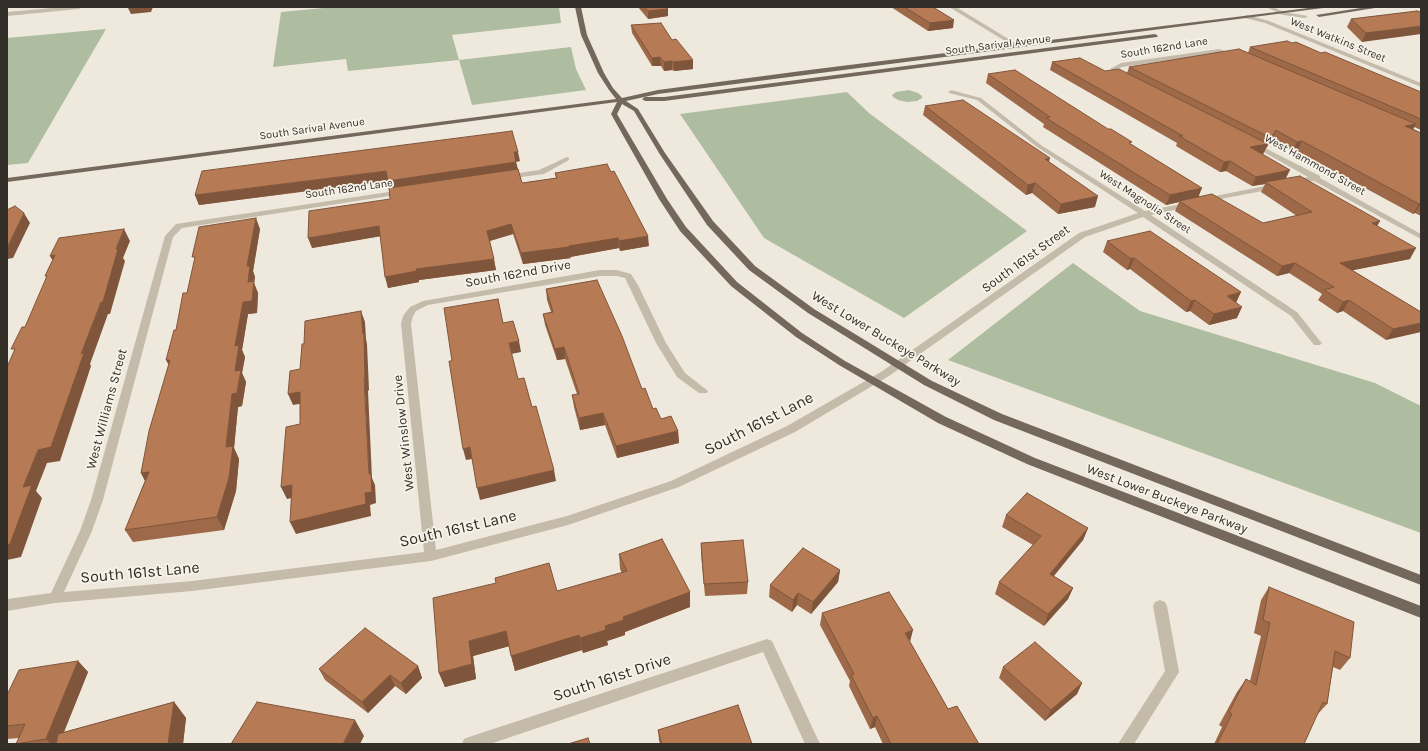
<!DOCTYPE html>
<html>
<head>
<meta charset="utf-8">
<style>
  body { margin:0 }
  #map { position:relative; width:1428px; height:751px; overflow:hidden; background:#efe9dd; font-family:Karla,sans-serif }
  canvas { display:block }
  .frame { position:absolute; inset:0; border:8px solid #342e29; pointer-events:none }
</style>
</head>
<body>
<div id="map">
<canvas width="1428" height="751"></canvas>
<div class="frame"></div>
</div>
<script>
const c = document.querySelector('canvas').getContext('2d');
c.lineJoin = 'round';
function paint(path, color) { c.fillStyle = color; c.fill(path, 'evenodd'); }
const poly = rows => new Path2D(rows.map(r => 'M' + r).join(''));
function strokePath(path, color, width, dash) { c.strokeStyle = color; c.lineWidth = width; c.lineCap = dash ? 'butt' : 'round'; c.setLineDash(dash || []); c.stroke(path); }
function drawText(font, color, halo, rows, align = 'center') {
  c.font = font + ' Karla,sans-serif'; c.lineWidth = 3.5; c.setLineDash([]); c.textBaseline = 'middle'; c.strokeStyle = halo; c.fillStyle = color; for (const [text, x, y, turn = 0] of rows) {
    c.save(); c.translate(x, y); c.rotate((+turn || 0) * Math.PI / 180); c.textAlign = isNaN(turn) ? turn : align; if (halo) c.strokeText(text, 0, 0); c.fillText(text, 0, 0); c.restore();
  }
}
paint(poly([
  [334,7,559,7,561,23,452,35,459,60,571,47,576,69,586,90,472,105,459,60,348,71,346,59,273,67,281,12],
  [106,29,28,163,7,165,7,38],
  [909,90,918,93,922,96,922,98,917,101,907,102,898,100,893,97,892,95,896,92],
  [847,92,869,113,1027,231,904,318,764,238,680,114],
  [1073,263,1140,311,1375,383,1421,406,1421,533,948,360]
]), '#aebc9f');
paint(poly([
  [63,7,82,7,79,9,7,16,7,12,63,7],
  [949,7,956,7,1020,46,1015,47,949,7],
  [1266,7,1273,7,1284,12,1308,16,1305,18,1283,15,1266,7],
  [1247,15,1269,21,1421,83,1421,87,1265,23,1245,18,1244,17,1247,15],
  [1219,49,1238,55,1235,57,1219,53,1122,67,1116,70,1125,76,1126,77,1123,79,1115,75,1110,69,1121,63,1219,49],
  [951,90,981,98,1041,145,1145,211,1192,202,1192,206,1151,215,1297,312,1320,341,1322,343,1320,345,1314,345,1291,316,1143,217,1085,237,889,376,795,432,679,487,568,525,431,561,192,591,55,603,7,611,7,599,51,593,80,531,91,500,165,236,176,224,402,190,406,192,402,194,182,228,173,237,103,500,92,531,64,592,192,581,424,552,401,324,403,316,410,307,423,301,600,270,617,270,631,274,638,285,666,343,685,373,708,391,707,393,699,393,677,377,656,343,625,278,617,276,600,276,428,305,416,311,413,316,411,324,436,550,567,516,671,481,787,426,881,372,1079,233,1138,213,1037,147,977,100,949,93,948,92,951,90],
  [1253,142,1320,176,1320,178,1421,234,1421,239,1314,181,1292,184,1292,180,1308,177,1251,145,1251,143,1253,142],
  [567,157,569,158,569,160,544,174,507,179,503,177,507,175,539,170,567,157],
  [1275,184,1278,184,1278,188,1205,202,1201,200,1205,198,1275,184],
  [1160,600,1165,602,1167,606,1179,672,1134,744,1118,744,1165,671,1153,606,1155,602,1160,600],
  [767,639,772,641,820,744,805,744,763,652,490,744,462,744,464,739,469,737,767,639]
]), '#c5bbab');
paint(poly([
  [575,7,581,7,587,35,604,73,613,88,622,98,658,90,809,70,1316,7,1331,7,658,94,626,101,638,109,665,153,713,221,755,266,814,309,932,381,1002,414,1421,575,1421,585,994,420,924,385,808,313,749,270,707,225,659,153,634,111,622,104,617,114,667,199,686,227,737,282,802,333,845,361,946,417,1035,458,1421,606,1421,618,1027,464,938,423,839,365,796,337,731,286,680,231,659,199,611,114,617,102,7,182,7,178,616,99,609,90,598,73,581,35,575,7],
  [1367,7,1381,7,1319,17,1316,15,1367,7],
  [1155,34,1158,36,1157,37,664,101,645,101,642,99,645,97,664,97,1155,34]
]), '#74685c');
paint(poly([
  [638,7,666,7,668,9,668,16,648,19],
  [891,7,933,7,953,28,928,31],
  [1417,11,1362,42,1347,27,1351,19],
  [631,25,672,40,693,60,693,69,674,71,672,70,664,71,661,66,652,66,632,33],
  [1250,47,1321,53,1421,92,1421,130,1414,127,1413,129,1421,133,1421,216,1415,213,1413,214,1297,151,1293,151,1272,139,1267,147,1263,154,1262,154,1286,178,1377,226,1410,259,1352,270,1421,312,1386,340,1343,311,1337,313,1318,300,1322,294,1289,273,1277,276,1175,211,1179,202,1166,205,1043,127,1044,124,986,83,988,74,1132,145,1199,196,1263,223,1297,216,1261,192,1265,184,1252,186,1226,171,1220,172,1176,146,1177,143,1050,70,1052,62,1105,71,1127,73,1129,67,1248,53],
  [925,106,1049,162,1095,207,1058,214,1032,193,1026,195,923,115],
  [520,161,516,162,522,183,556,178,555,173,649,246,620,251,619,248,570,257,571,258,523,264,513,234,490,241,496,270,419,280,419,282,388,288,380,236,312,248,390,199,390,188,388,181,199,205,195,195],
  [260,229,253,271,255,277,254,283,258,293,257,313,248,314,242,350,245,357,242,373,246,382,242,406,238,407,234,448,239,459,236,491,224,530,133,542,125,530,145,481,141,473,169,365,176,330,187,293],
  [1107,241,1236,302,1237,318,1209,325,1190,311,1186,312,1130,269,1127,270,1103,252],
  [546,289,642,389,653,409,661,419,678,431,679,443,617,458,605,425,580,430,574,407,572,395,577,394,565,359,557,360,545,325,543,314,551,312,547,300],
  [1006,515,1088,528,1083,540,1054,576,1073,588,1068,599,1044,626,995,594,999,582,1033,545,1002,527],
  [701,543,748,582,747,594,705,596,701,554],
  [619,554,690,592,690,607,625,632,625,635,607,641,608,645,583,653,582,650,515,671,509,646,473,656,476,679,445,687,439,673,557,591,622,573,620,569],
  [840,570,838,582,811,614,797,605,792,612,769,597,770,585],
  [1269,587,1350,658,1340,670,1333,667,1327,704,1316,716,1304,744,1214,744,1222,727,1219,725,1237,692,1246,679,1250,681,1261,636,1254,633,1261,600],
  [822,613,910,642,948,709,979,744,883,744,875,727,870,729,849,686,850,681,820,625],
  [78,661,88,672,64,732,174,702,186,718,183,744,16,744,19,738,7,739,7,695],
  [418,666,422,678,406,694,395,686,368,713,325,680,319,669],
  [1003,667,1082,683,1077,694,1045,721,999,678],
  [658,730,752,744,660,744,659,741]
]), '#9d6948');
paint(poly([
  [137,7,153,7,151,12,131,14,128,8],
  [668,9,668,16,648,19,648,11],
  [954,20,953,28,928,31,930,23],
  [1421,26,1421,34,1362,42,1366,33],
  [660,57,661,66,652,66,652,58],
  [693,60,693,69,674,71,673,62],
  [672,61,672,70,664,71,664,62],
  [1416,124,1411,133,1405,126],
  [1276,130,1272,139,1267,147,1271,138],
  [1302,141,1297,151,1293,151,1297,142],
  [1268,144,1263,154,1246,157,1250,147],
  [514,152,518,152,520,161,515,162],
  [1050,158,1047,168,1045,159],
  [1230,161,1226,171,1220,172,1224,162],
  [516,162,518,172,390,191,388,181],
  [1290,170,1285,180,1265,182,1265,184,1252,186,1256,177],
  [386,171,389,180,199,205,195,195],
  [1035,183,1032,193,1026,195,1028,185],
  [1202,188,1198,198,1179,201,1179,202,1166,205,1170,195],
  [1098,196,1095,207,1058,214,1061,204],
  [1421,203,1415,213,1413,214,1419,204],
  [24,213,30,223,13,258,7,259,7,248],
  [256,218,260,229,253,271,255,277,254,283,258,293,257,313,248,314,242,350,245,357,242,373,246,382,242,406,238,407,234,448,239,459,236,491,224,530,217,517,226,447,235,371,235,346,243,302,247,266],
  [1380,221,1374,232,1372,223],
  [511,224,513,234,489,241,487,231],
  [379,226,382,236,312,248,308,238],
  [124,229,130,241,123,258,125,261,110,314,108,314,90,364,91,366,60,461,47,463,36,491,42,498,21,557,7,560,7,545,23,487,38,450,81,354,101,302,116,249],
  [648,236,649,246,620,251,619,241],
  [618,238,619,248,570,257,571,258,523,264,521,253],
  [1416,248,1410,259,1334,274,1340,263],
  [55,255,57,268,50,256],
  [1134,258,1130,269,1127,270,1131,259],
  [494,259,496,270,419,280,419,282,388,288,385,277,416,269],
  [1295,263,1289,273,1277,276,1282,266],
  [1241,292,1236,303,1227,296],
  [1195,300,1190,311,1186,312,1191,301],
  [1349,300,1343,311,1337,313,1343,302],
  [1242,307,1237,318,1209,325,1214,314],
  [361,311,365,322,366,339,367,344,369,390,368,391,372,478,375,485,376,503,370,505,371,516,296,534,290,522,365,493,369,474],
  [1421,323,1421,332,1386,340,1393,329],
  [519,341,521,352,511,354,509,343],
  [564,347,565,359,557,360,555,349],
  [166,360,170,360,173,373],
  [300,392,305,403,293,405,288,394],
  [603,413,605,425,580,430,579,418],
  [678,431,679,443,617,458,616,446],
  [470,447,472,459,466,460,463,449],
  [554,470,556,481,480,500,477,488],
  [149,472,148,486,141,473],
  [292,485,297,497,287,499,281,487],
  [1088,528,1083,540,1046,585,1050,574],
  [840,570,838,582,811,614,813,602],
  [1073,588,1068,599,1044,626,1048,614],
  [690,592,690,607,625,632,625,635,607,641,608,645,583,653,580,638,623,617],
  [798,593,797,605,792,612,793,600],
  [913,630,910,642,905,633],
  [506,631,510,646,473,656,476,679,445,687,439,673,469,641],
  [579,635,582,650,515,671,511,656],
  [78,661,88,672,59,744,51,744,46,739],
  [418,666,422,678,406,694,401,683],
  [390,675,395,686,368,713,362,702],
  [1082,683,1077,694,1045,721,1051,710],
  [174,702,186,718,183,744,168,744],
  [877,716,875,727,870,729,873,718],
  [355,720,364,736,360,744,343,744]
]), '#7f553b');
const building = poly([
  [644,7,666,7,668,9,648,11,644,7],
  [904,7,933,7,954,20,930,23,904,7],
  [1417,11,1421,12,1421,26,1366,33,1351,19,1417,11],
  [661,23,672,40,676,39,693,60,673,62,672,61,664,62,660,57,652,58,631,25,661,23],
  [1287,41,1292,43,1296,42,1321,53,1325,52,1421,92,1421,119,1250,47,1287,41],
  [1239,49,1416,124,1405,126,1421,133,1421,203,1419,204,1302,141,1297,142,1276,130,1271,138,1129,67,1239,49],
  [1080,58,1105,71,1119,69,1268,144,1250,147,1290,170,1256,177,1230,161,1224,162,1179,136,1183,136,1052,62,1080,58],
  [1015,70,1108,129,1111,129,1132,142,1129,143,1202,188,1170,195,1046,118,1050,117,988,74,1015,70],
  [963,100,1050,158,1045,159,1098,196,1061,204,1035,183,1028,185,925,106,963,100],
  [512,131,518,152,514,152,516,162,388,181,386,171,195,195,202,171,512,131],
  [607,164,611,172,614,171,648,236,619,241,618,238,569,246,569,247,521,253,511,224,487,231,494,259,416,269,417,271,385,277,379,226,308,238,309,211,390,199,389,188,518,169,522,183,557,178,555,173,607,164],
  [1300,176,1380,221,1372,223,1416,248,1340,263,1421,312,1421,323,1393,329,1349,300,1343,302,1324,290,1334,287,1295,263,1282,266,1179,201,1212,194,1263,223,1312,212,1265,182,1300,176],
  [15,206,24,213,7,248,7,210,15,206],
  [256,218,247,266,250,266,248,282,254,281,252,301,243,302,235,346,239,345,235,371,241,370,237,393,232,394,226,447,233,446,229,478,217,517,125,530,149,472,141,473,149,431,170,360,166,360,174,330,176,330,183,293,187,293,195,257,192,257,199,227,256,218],
  [124,229,116,249,118,249,103,302,101,302,81,354,84,353,51,447,38,450,23,487,32,485,10,544,7,545,7,367,15,349,11,349,22,327,25,327,47,276,45,276,55,255,50,256,59,238,124,229],
  [1150,231,1241,292,1227,296,1242,307,1214,314,1195,300,1191,301,1134,258,1131,259,1107,241,1150,231],
  [597,280,622,336,642,389,645,388,653,409,656,408,661,419,671,416,678,431,616,446,603,413,579,418,572,395,579,394,564,347,555,349,543,314,553,312,546,289,597,280],
  [498,299,503,323,513,321,519,341,509,343,518,379,524,378,532,407,536,406,554,470,477,488,470,447,463,449,449,361,452,361,444,308,498,299],
  [361,311,363,334,364,333,365,379,364,379,369,474,371,474,372,492,365,493,366,504,290,522,292,485,281,487,286,427,300,424,300,392,288,394,290,371,300,369,302,344,304,344,305,321,361,311],
  [1027,493,1088,528,1050,574,1073,588,1048,614,999,582,1041,536,1006,515,1027,493],
  [662,539,690,592,623,617,624,620,605,626,606,630,580,638,579,635,511,656,506,631,469,641,472,664,439,673,433,598,496,583,495,578,549,563,557,591,627,571,619,554,662,539],
  [743,540,748,582,704,584,701,543,743,540],
  [803,548,840,570,813,602,798,593,793,600,770,585,803,548],
  [1269,587,1354,622,1350,658,1335,651,1327,704,1323,702,1304,744,1217,744,1232,714,1229,712,1246,679,1256,685,1270,623,1263,620,1269,587],
  [889,592,913,630,905,633,948,709,957,706,979,744,891,744,877,716,873,718,851,675,854,674,822,613,889,592],
  [365,628,418,666,401,683,390,675,362,702,319,669,365,628],
  [1035,642,1082,683,1051,710,1003,667,1035,642],
  [78,661,46,739,16,744,25,724,7,726,7,695,19,670,78,661],
  [174,702,168,744,56,744,58,734,174,702],
  [257,702,355,720,343,744,231,744,257,702],
  [738,705,752,744,662,744,658,730,738,705],
  [588,738,590,744,568,744,588,738]
]);
paint(building, '#b67a54');
strokePath(building, '#7f553b', 1);
drawText('11px', '#342e29', '#f7f3e9', [
  ["West Watkins Street",1338,40,22],
  ["South Sarival Avenue",998,45,-7],
  ["South 162nd Lane",1164,48,-9],
  ["South Sarival Avenue",312,129,-8],
  ["West Hammond Street",1315,165,29],
  ["South 162nd Lane",349,189,-8],
  ["West Magnolia Street",1145,202,33]
]);
drawText('13px', '#342e29', '#f7f3e9', [
  ["South 161st Street",1026,259,-36],
  ["South 162nd Drive",518,274,-10],
  ["West Lower Buckeye Parkway",886,339,31],
  ["West Williams Street",107,409,-75],
  ["West Winslow Drive",404,433,-96],
  ["West Lower Buckeye Parkway",1167,499,21]
]);
drawText('16px', '#342e29', '#f7f3e9', [
  ["South 161st Lane",759,424,-27],
  ["South 161st Lane",458,529,-13],
  ["South 161st Lane",140,573,-5],
  ["South 161st Drive",612,678,-18]
]);
</script>
</body>
</html>
